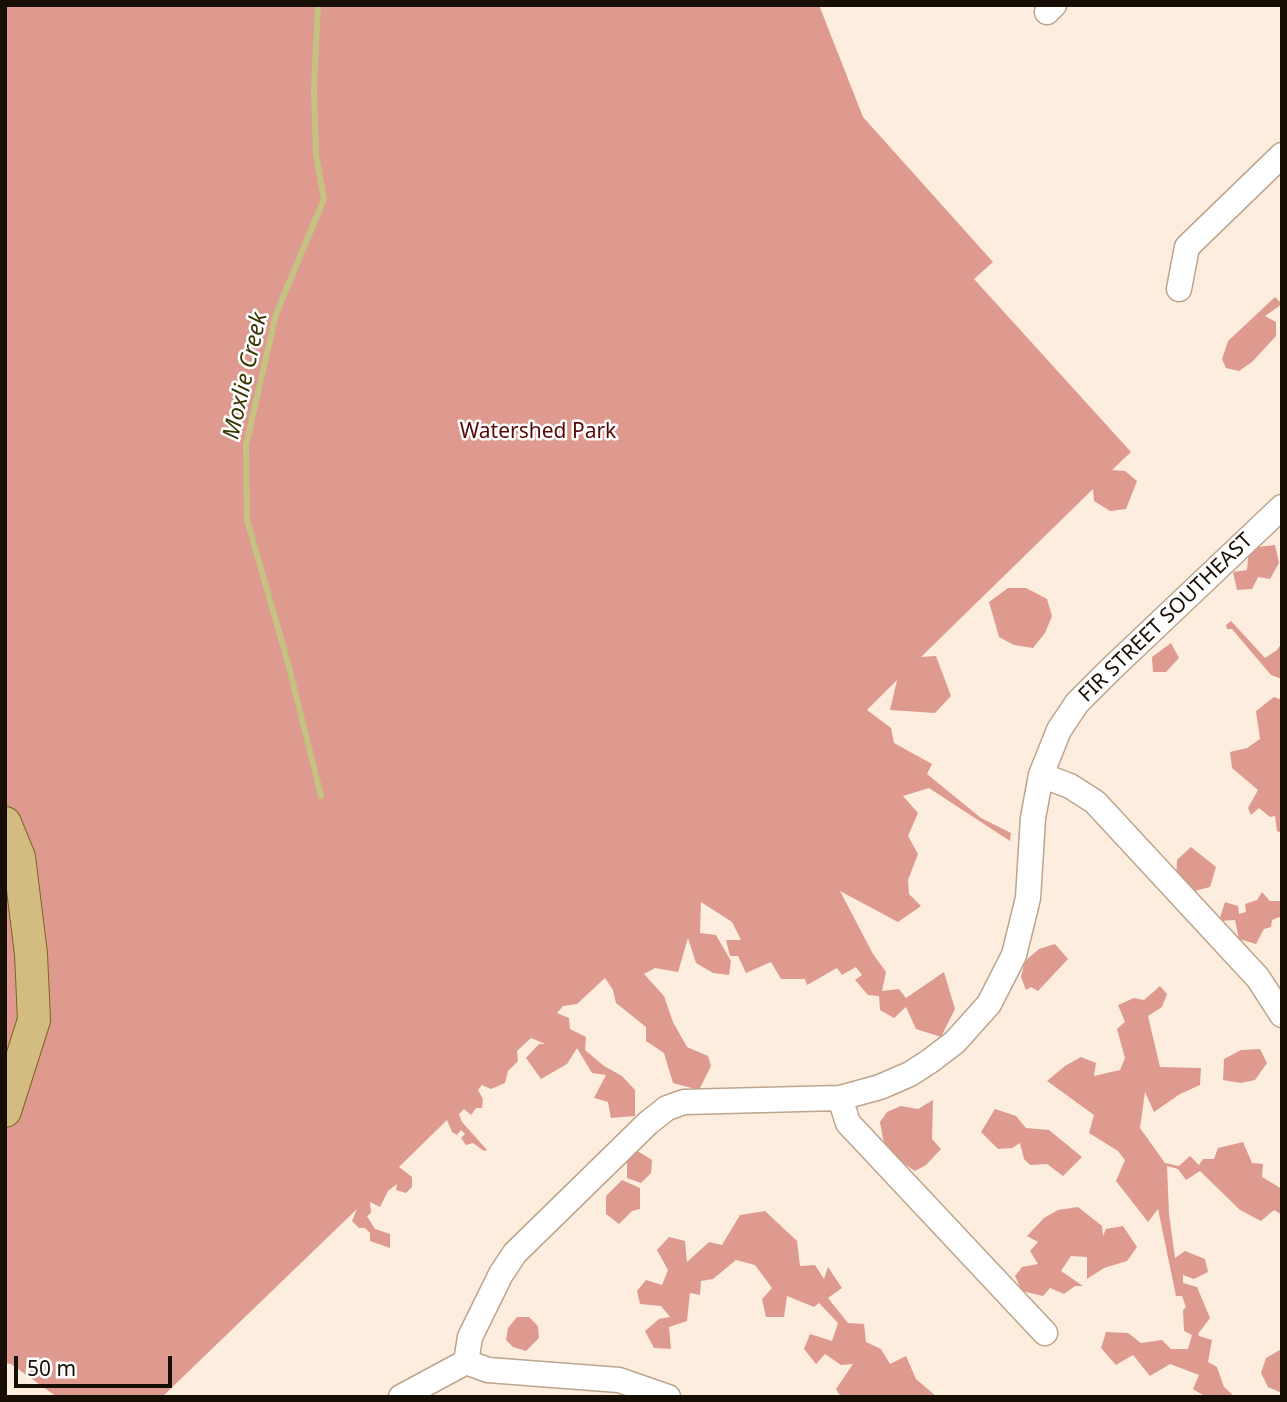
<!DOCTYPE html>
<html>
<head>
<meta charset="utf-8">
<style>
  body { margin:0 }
  #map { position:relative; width:1287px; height:1402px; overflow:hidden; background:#fdedde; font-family:"Noto Sans",sans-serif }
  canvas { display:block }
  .frame { position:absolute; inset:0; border:7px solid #170f06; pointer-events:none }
  .scale { position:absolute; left:14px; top:1356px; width:158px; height:32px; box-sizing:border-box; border:4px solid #170f06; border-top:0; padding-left:9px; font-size:21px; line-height:24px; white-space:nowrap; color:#170f06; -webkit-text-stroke:5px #fff; paint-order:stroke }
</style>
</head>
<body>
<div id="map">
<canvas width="1287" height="1402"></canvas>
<div class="frame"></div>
<div class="scale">50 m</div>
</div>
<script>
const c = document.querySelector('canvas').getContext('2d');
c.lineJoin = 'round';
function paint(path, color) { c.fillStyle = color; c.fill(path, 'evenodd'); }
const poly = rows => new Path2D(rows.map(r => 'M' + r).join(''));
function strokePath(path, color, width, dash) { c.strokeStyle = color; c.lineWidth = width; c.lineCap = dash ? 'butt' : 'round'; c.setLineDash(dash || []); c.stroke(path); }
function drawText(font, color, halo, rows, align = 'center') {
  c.font = font + ' "Noto Sans",sans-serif'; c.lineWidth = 5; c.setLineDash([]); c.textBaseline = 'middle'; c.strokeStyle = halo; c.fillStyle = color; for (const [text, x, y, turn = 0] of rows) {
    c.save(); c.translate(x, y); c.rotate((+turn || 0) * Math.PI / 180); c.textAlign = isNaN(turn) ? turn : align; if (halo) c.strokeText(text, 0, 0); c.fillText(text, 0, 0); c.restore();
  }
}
paint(poly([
  [5,5,819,5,863,117,993,262,974,279,1131,452,1112,470,1125,471,1137,481,1126,509,1110,511,1094,501,1093,489,921,657,936,656,951,696,935,713,890,710,897,680,867,710,891,728,894,743,932,764,927,774,981,818,1011,833,1010,841,929,788,903,796,918,813,908,836,918,854,908,880,909,894,921,906,898,922,840,891,873,954,886,972,882,991,899,989,906,998,944,972,955,1009,941,1037,916,1029,906,1007,894,1018,880,1010,879,996,868,995,855,980,862,975,856,967,842,975,837,968,807,985,805,979,781,979,771,962,746,973,738,956,730,956,726,940,741,940,732,922,701,902,700,933,716,935,731,961,729,975,713,973,696,963,688,938,678,972,655,968,644,974,664,996,673,1022,687,1047,708,1056,711,1066,699,1090,673,1083,664,1053,646,1041,646,1027,616,1003,613,990,605,978,577,1004,563,1006,557,1013,569,1018,570,1029,586,1037,585,1050,604,1066,622,1076,635,1090,635,1116,611,1118,608,1102,594,1098,606,1075,592,1073,577,1048,567,1064,541,1079,526,1058,539,1044,545,1044,531,1038,517,1051,518,1061,508,1071,505,1083,491,1089,482,1085,478,1090,483,1099,482,1108,476,1108,471,1115,464,1109,459,1114,462,1122,487,1150,484,1151,473,1143,466,1145,461,1138,465,1134,461,1130,457,1135,452,1132,447,1120,399,1167,412,1177,412,1187,406,1193,396,1190,397,1184,388,1191,380,1207,370,1202,371,1213,367,1216,375,1229,390,1234,390,1248,370,1241,370,1233,365,1228,359,1228,352,1221,357,1209,162,1397,57,1397,11,1364,5,1363],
  [1275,297,1282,304,1265,316,1276,322,1276,336,1252,362,1239,371,1226,368,1222,359,1228,341],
  [1275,545,1279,563,1270,579,1258,577,1252,589,1237,590,1233,572,1247,570,1249,548],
  [1008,588,1026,588,1047,599,1052,616,1045,633,1033,648,1014,645,999,637,989,602],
  [1231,621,1265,658,1277,650,1282,643,1282,679,1271,675,1232,629,1227,629,1226,625],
  [1171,643,1179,658,1166,672,1153,672,1152,657],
  [1274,697,1282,700,1282,833,1277,831,1275,816,1270,817,1259,808,1251,815,1248,808,1258,790,1232,768,1230,752,1247,748,1260,739,1256,711],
  [1191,847,1216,867,1210,887,1187,893,1176,880,1177,860],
  [1262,892,1270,901,1280,901,1282,916,1272,920,1271,927,1264,929,1256,944,1239,939,1235,920,1219,921,1225,902,1238,906,1239,914,1246,912,1245,904,1257,900],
  [1055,944,1068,959,1038,991,1031,987,1026,990,1021,977,1025,961,1039,949],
  [1160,986,1167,994,1162,1007,1148,1016,1160,1067,1201,1068,1200,1085,1180,1094,1154,1112,1145,1092,1140,1128,1165,1163,1179,1166,1190,1156,1199,1165,1203,1159,1214,1159,1218,1148,1243,1142,1252,1163,1263,1164,1262,1177,1282,1189,1282,1215,1274,1210,1261,1221,1240,1210,1200,1171,1186,1180,1178,1169,1167,1166,1169,1214,1175,1258,1185,1251,1205,1259,1208,1272,1194,1279,1183,1275,1183,1283,1197,1287,1210,1318,1198,1334,1199,1336,1212,1340,1208,1362,1217,1367,1224,1387,1235,1397,1206,1397,1193,1389,1199,1375,1170,1364,1150,1376,1133,1355,1116,1365,1101,1348,1106,1332,1128,1333,1141,1343,1162,1340,1171,1349,1188,1349,1192,1335,1184,1331,1183,1310,1186,1307,1182,1296,1176,1296,1158,1209,1148,1222,1116,1181,1125,1160,1118,1151,1089,1133,1094,1115,1047,1081,1065,1066,1081,1057,1096,1063,1094,1076,1120,1070,1125,1058,1117,1029,1125,1022,1118,1005,1134,998,1144,1000],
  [1260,1049,1267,1063,1255,1080,1241,1083,1223,1080,1224,1059,1241,1050],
  [933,1100,932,1139,941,1149,926,1165,915,1171,889,1154,883,1139,880,1122,887,1112,901,1106,918,1109],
  [995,1109,1016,1116,1026,1128,1049,1130,1082,1157,1063,1176,1047,1164,1030,1165,1024,1159,1020,1143,1012,1148,998,1149,981,1132],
  [627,1152,639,1152,652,1160,651,1173,641,1183,627,1178],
  [622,1180,640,1188,640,1209,632,1211,619,1224,606,1214,606,1196],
  [1078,1207,1102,1226,1103,1236,1106,1229,1123,1226,1137,1247,1127,1261,1104,1268,1087,1279,1087,1257,1071,1256,1061,1271,1083,1286,1075,1286,1064,1294,1050,1288,1043,1296,1022,1291,1015,1276,1022,1267,1038,1264,1030,1251,1038,1242,1027,1236,1044,1218,1058,1210],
  [765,1211,797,1241,800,1266,815,1265,824,1279,828,1267,842,1288,828,1298,848,1323,864,1324,866,1342,881,1349,890,1364,906,1356,916,1379,937,1397,841,1397,836,1389,853,1364,841,1365,825,1354,816,1364,804,1349,810,1334,832,1341,838,1323,819,1303,814,1307,787,1296,784,1317,766,1317,762,1299,772,1288,755,1265,736,1260,713,1279,701,1281,700,1295,690,1293,687,1321,669,1327,671,1349,654,1348,645,1331,659,1319,670,1317,661,1306,640,1304,637,1291,646,1280,662,1285,668,1270,657,1250,669,1237,685,1241,687,1262,709,1242,722,1245,740,1215],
  [517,1317,529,1317,538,1326,539,1338,526,1351,513,1347,506,1340,508,1328],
  [1280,1350,1282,1351,1282,1393,1268,1387,1261,1373,1266,1358]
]), '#de9a8f');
strokePath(poly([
  [318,5,314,88,316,154,324,199,276,314,246,445,247,520,288,663,321,796]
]), '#c6c282', 6);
const minor = poly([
  [1047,12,1054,5],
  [1179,289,1187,247,1282,155],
  [1041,775,1070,786,1095,802,1258,978,1282,1015],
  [840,1098,848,1123,1045,1333],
  [466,1362,470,1337,501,1274,515,1253,648,1123,667,1108,684,1102,840,1098,880,1087,910,1074,930,1061,955,1042,989,1004,1014,955,1028,898,1033,818,1041,775,1059,730,1077,703,1110,670,1282,507],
  [401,1397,466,1362,488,1370,619,1380,668,1397]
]);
const major = poly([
  [5,823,19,857,31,954,34,1020,5,1111]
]);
strokePath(minor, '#bda48c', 27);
strokePath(major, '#7e6221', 34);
strokePath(minor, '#fff', 24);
strokePath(major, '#d3bc82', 32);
drawText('21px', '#580703', '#fff', [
  ["Watershed Park",538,432]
]);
drawText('21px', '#170f06', '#fff', [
  ["FIR STREET SOUTHEAST",1166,618,-44]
]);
drawText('italic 23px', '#393501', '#fff', [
  ["Moxlie Creek",246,376,-77]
]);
</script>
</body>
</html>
